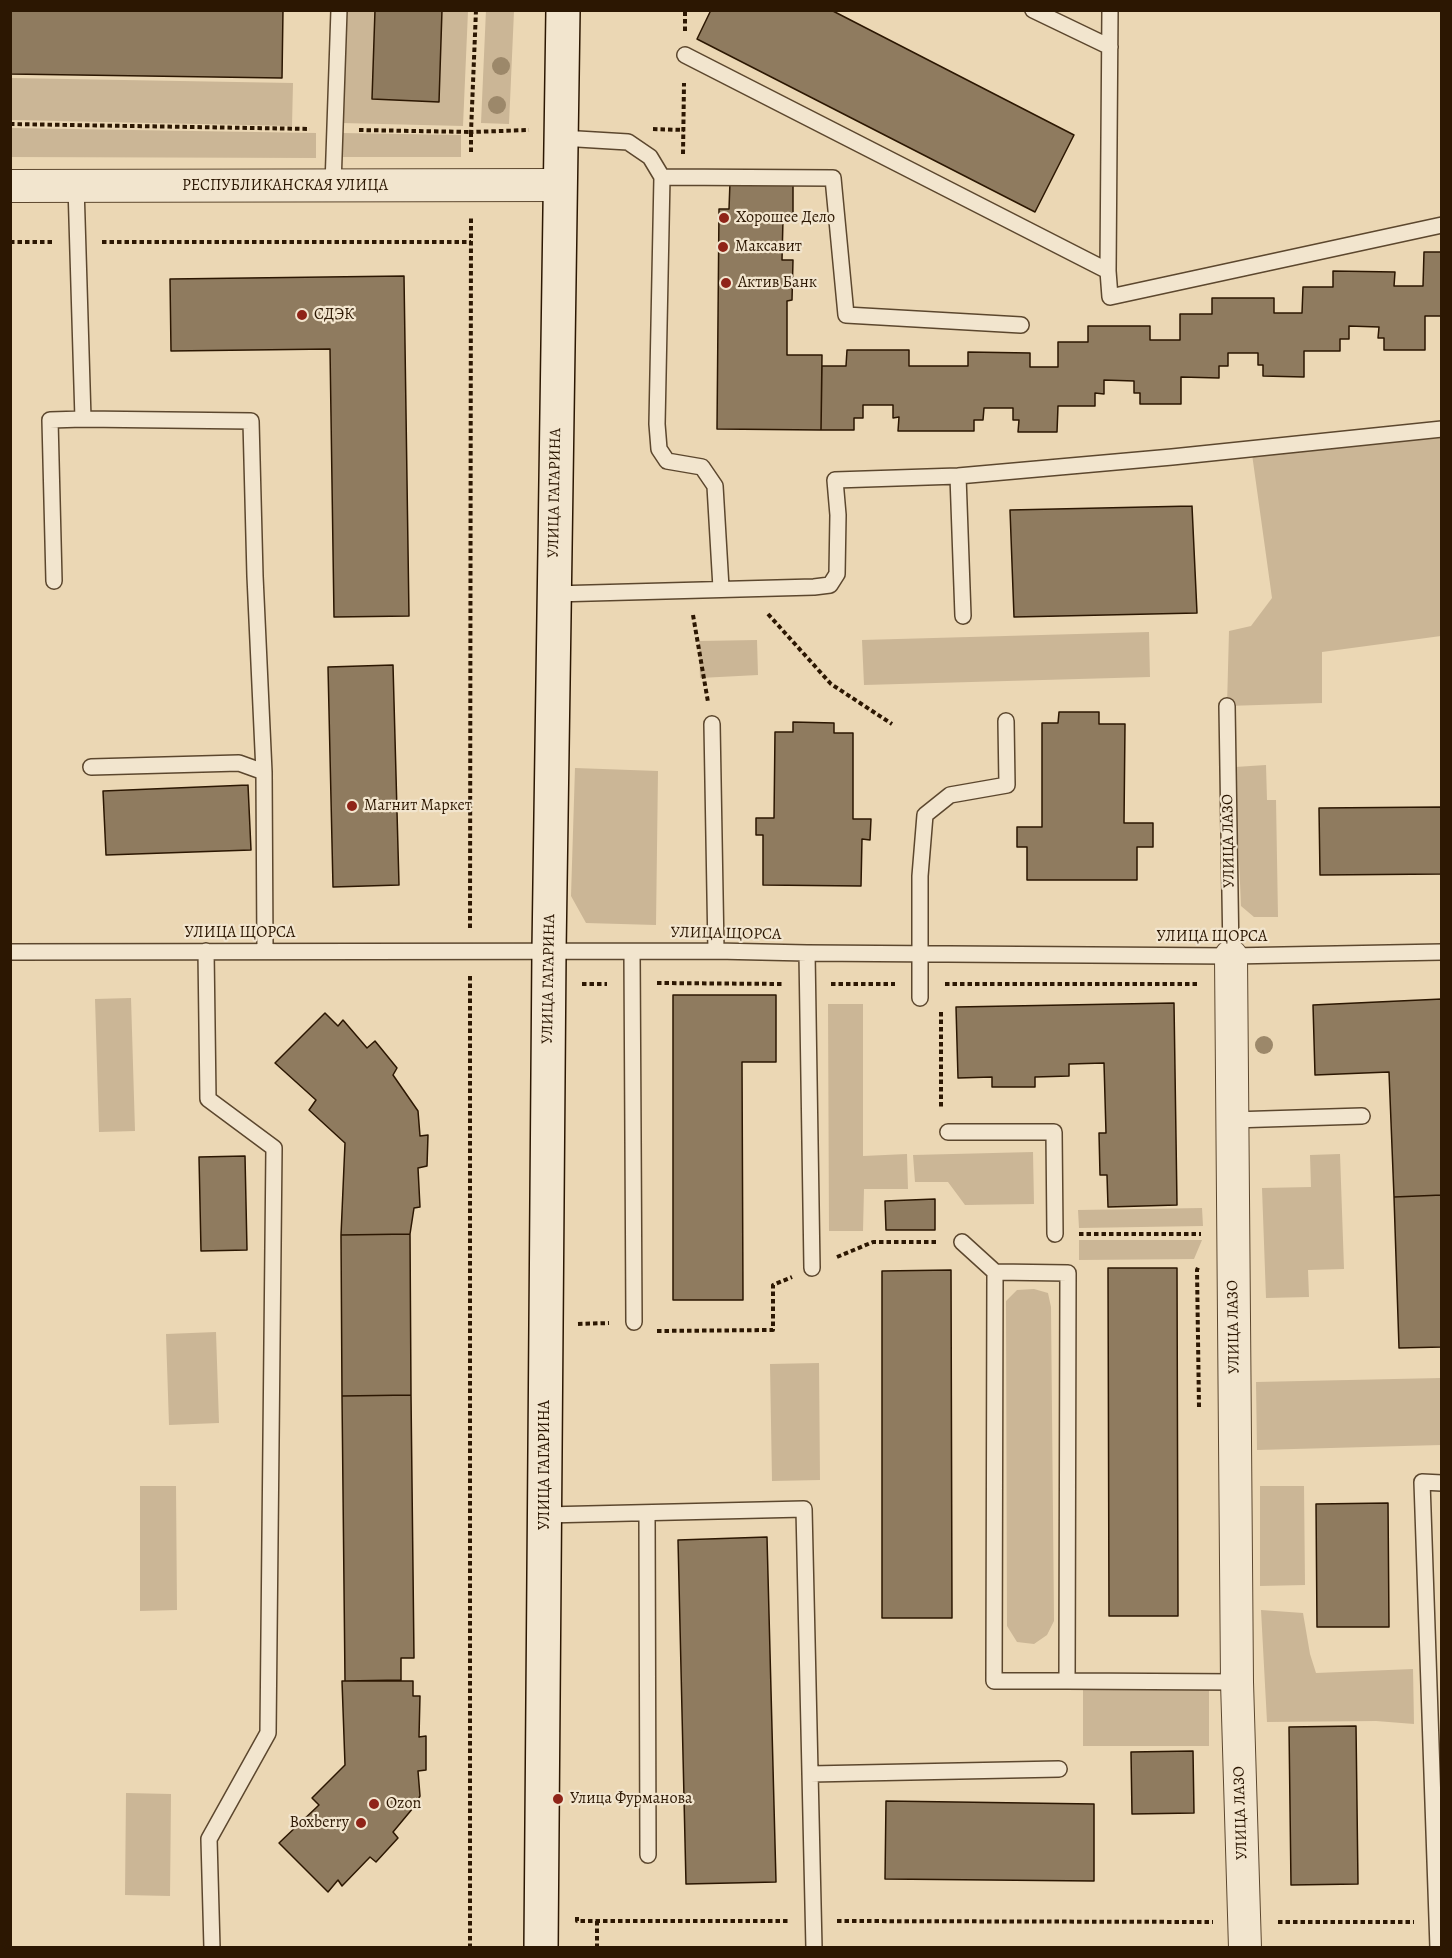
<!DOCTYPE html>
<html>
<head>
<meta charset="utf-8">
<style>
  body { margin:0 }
  #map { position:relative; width:1452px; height:1958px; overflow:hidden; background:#ebd7b4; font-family:Alegreya,serif }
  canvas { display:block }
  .frame { position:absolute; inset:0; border:12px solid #2c1702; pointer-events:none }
</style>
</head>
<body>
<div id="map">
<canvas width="1452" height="1958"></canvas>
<div class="frame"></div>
</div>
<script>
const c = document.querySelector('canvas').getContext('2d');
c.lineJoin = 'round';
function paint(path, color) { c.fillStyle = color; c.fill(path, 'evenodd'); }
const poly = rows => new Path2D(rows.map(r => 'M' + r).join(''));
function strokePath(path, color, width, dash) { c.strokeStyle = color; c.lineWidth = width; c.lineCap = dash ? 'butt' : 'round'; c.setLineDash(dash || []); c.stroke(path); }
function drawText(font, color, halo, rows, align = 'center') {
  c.font = font + ' Alegreya,serif'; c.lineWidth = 4.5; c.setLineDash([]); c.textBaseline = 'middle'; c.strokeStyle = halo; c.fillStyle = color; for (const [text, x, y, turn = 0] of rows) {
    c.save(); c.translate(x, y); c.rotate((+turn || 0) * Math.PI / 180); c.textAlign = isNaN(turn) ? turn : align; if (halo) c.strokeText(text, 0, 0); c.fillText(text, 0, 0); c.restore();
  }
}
paint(poly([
  [486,10,514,11,509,124,481,123],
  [345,11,468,11,463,126,342,123],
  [11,78,293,83,292,126,11,120],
  [11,128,316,133,316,158,11,157],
  [342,133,461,135,461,157,342,157],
  [1441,438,1441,636,1322,652,1322,703,1227,706,1229,631,1251,626,1272,598,1251,447],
  [1149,632,1150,677,864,685,862,640],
  [757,640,758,675,700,678,699,641],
  [1266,765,1267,800,1276,800,1278,917,1254,917,1241,906,1235,767],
  [575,768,658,771,656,925,586,923,571,896],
  [131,998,135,1131,99,1132,95,999],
  [828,1004,863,1004,863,1156,907,1154,908,1189,864,1189,863,1231,829,1231],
  [1033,1152,1034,1204,965,1205,948,1182,915,1182,913,1155],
  [1340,1154,1344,1269,1308,1270,1309,1297,1266,1298,1262,1188,1311,1187,1310,1155],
  [1202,1208,1203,1226,1079,1228,1078,1210],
  [1079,1240,1202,1240,1194,1259,1079,1260],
  [1034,1289,1048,1293,1051,1307,1054,1621,1047,1635,1034,1644,1017,1642,1007,1626,1006,1301,1017,1290],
  [216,1332,219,1423,169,1425,166,1334],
  [819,1363,820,1480,772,1481,770,1364],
  [1441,1378,1441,1445,1257,1450,1256,1382],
  [140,1486,176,1486,177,1610,140,1611],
  [1260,1486,1304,1486,1305,1585,1260,1586],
  [1261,1610,1303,1613,1310,1654,1316,1673,1413,1669,1414,1724,1376,1721,1267,1722],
  [1083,1689,1209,1689,1209,1746,1083,1746],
  [126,1793,171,1794,170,1896,125,1895]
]), '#cbb696');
const building = poly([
  [10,10,283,10,282,78,10,74,10,10],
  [375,10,442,10,439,102,372,99,375,10],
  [711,10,831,10,1074,135,1035,212,697,39,711,10],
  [730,182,793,182,793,219,783,219,782,260,793,260,792,300,787,301,787,355,822,355,821,430,717,429,719,209,729,209,730,182],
  [1424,252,1442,252,1442,316,1425,316,1425,350,1384,350,1384,338,1378,338,1379,327,1349,326,1349,339,1340,339,1340,351,1304,351,1304,377,1263,376,1263,365,1258,365,1258,353,1228,353,1228,366,1219,366,1219,378,1181,377,1181,404,1140,404,1140,393,1134,393,1134,381,1104,380,1104,394,1095,393,1095,406,1058,406,1057,432,1018,432,1019,420,1013,420,1013,408,984,408,983,420,974,420,974,431,898,431,899,417,893,418,893,405,863,405,863,418,854,418,854,430,821,430,822,366,846,366,847,350,909,350,909,366,968,366,968,352,1030,353,1030,367,1058,367,1058,342,1088,342,1088,326,1150,326,1150,340,1180,340,1180,314,1212,314,1212,298,1274,298,1274,313,1302,313,1303,287,1333,287,1333,271,1395,272,1394,286,1423,286,1424,252],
  [404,276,409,616,334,617,330,349,171,351,170,279,404,276],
  [1192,506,1197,613,1014,617,1010,510,1192,506],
  [393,665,399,885,333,887,328,667,393,665],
  [1059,712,1099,712,1099,724,1125,724,1124,823,1153,823,1153,847,1137,847,1137,880,1027,880,1027,847,1017,847,1017,827,1042,827,1042,723,1058,723,1059,712],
  [793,722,834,723,834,733,853,733,853,819,871,819,870,840,862,839,861,886,763,885,763,835,756,835,756,818,774,818,775,732,793,732,793,722],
  [248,785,251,850,106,855,103,791,248,785],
  [1442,807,1442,874,1320,875,1319,808,1442,807],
  [673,995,776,995,776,1062,742,1062,743,1300,673,1300,673,995],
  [1442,999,1442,1195,1394,1197,1389,1072,1315,1075,1313,1005,1442,999],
  [1174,1003,1177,1205,1108,1207,1107,1175,1100,1175,1099,1133,1106,1133,1104,1063,1069,1064,1069,1076,1035,1077,1035,1087,992,1087,992,1077,958,1078,956,1007,1174,1003],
  [325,1013,338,1026,343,1020,367,1048,375,1041,397,1068,393,1075,418,1111,420,1136,428,1135,427,1166,418,1168,420,1207,414,1208,410,1234,341,1235,345,1143,309,1110,316,1100,275,1063,325,1013],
  [245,1156,247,1250,201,1251,199,1157,245,1156],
  [1442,1195,1442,1347,1399,1348,1394,1197,1442,1195],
  [935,1199,935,1230,886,1230,885,1201,935,1199],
  [410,1234,411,1395,342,1396,341,1235,410,1234],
  [1108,1268,1177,1268,1178,1616,1109,1616,1108,1268],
  [951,1270,952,1618,882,1618,882,1271,951,1270],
  [411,1395,414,1658,401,1658,401,1680,345,1681,342,1396,411,1395],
  [1388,1503,1389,1627,1317,1627,1316,1504,1388,1503],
  [767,1537,776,1882,686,1884,678,1540,767,1537],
  [342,1681,413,1681,413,1696,420,1696,419,1737,426,1736,426,1770,418,1771,420,1796,413,1808,393,1832,398,1838,376,1862,370,1857,342,1886,338,1880,328,1892,279,1843,319,1805,312,1798,345,1765,342,1681],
  [1356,1726,1358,1884,1291,1885,1289,1727,1356,1726],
  [1193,1751,1194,1813,1132,1814,1131,1752,1193,1751],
  [886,1801,1094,1804,1094,1881,885,1879,886,1801]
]);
paint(building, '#8f7b5f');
strokePath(building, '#2c1702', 1.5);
const lane = poly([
  [1033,10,1110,47],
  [1110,10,1108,271,1110,297,1442,225],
  [685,55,1108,271],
  [561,138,628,142,650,157,662,177,657,424,659,449,667,461,702,467,715,486,721,588],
  [662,177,833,178,846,315,1021,325],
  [333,185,339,10],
  [76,186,83,419,251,421,255,576,264,772],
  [958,476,963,616],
  [54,581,50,420,83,419],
  [554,594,814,587,830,585,837,574,838,515,835,480,958,476,1172,457,1442,429],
  [1227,706,1231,956],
  [712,724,716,951],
  [91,767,239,763,264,772,265,951],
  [206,951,208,1099,274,1148,268,1733,209,1839,212,1948],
  [10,952,716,951,807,953,1231,956,1442,952],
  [632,952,634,1322],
  [807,953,812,1268],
  [920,998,920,876,925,815,950,795,1007,785,1006,721],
  [1232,1120,1362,1116],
  [948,1132,1054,1132,1055,1234],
  [962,1242,995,1272],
  [647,1513,648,1855],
  [545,1515,804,1509,814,1948],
  [1067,1681,994,1681,995,1272,1068,1273,1067,1681,1237,1682],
  [810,1774,1059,1769],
  [1438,1948,1422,1482,1442,1483]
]);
const street = poly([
  [10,186,559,185],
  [1231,956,1237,1682,1245,1948]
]);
const secondary = poly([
  [541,1948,549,951,563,10]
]);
strokePath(lane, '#5c472e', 18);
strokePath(street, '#5c472e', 34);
strokePath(secondary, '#2c1702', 36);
strokePath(poly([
  [476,10,471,132,529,130],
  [685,31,685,10],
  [10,124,310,129],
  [653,129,684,130],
  [359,130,471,132,471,154],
  [683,154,684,83],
  [10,242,53,242],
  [102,242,471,242],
  [768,614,831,684,892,724],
  [693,615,708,702],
  [470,928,471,218],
  [657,983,784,984],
  [582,984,607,984],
  [831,984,895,984],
  [945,984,1198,984],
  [941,1012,941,1109],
  [1079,1234,1201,1234],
  [837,1257,873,1242,937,1242],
  [578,1324,609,1323],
  [657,1331,773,1330,773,1285,792,1277],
  [1199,1407,1197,1270,1199,1265],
  [577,1917,577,1921,790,1921],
  [837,1921,1213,1922],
  [1278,1922,1414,1922],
  [470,1948,470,974],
  [597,1948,597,1921]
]), '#2c1702', 4, [4.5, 3]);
strokePath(lane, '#f2e5ce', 15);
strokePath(street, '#f2e5ce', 32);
strokePath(secondary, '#f2e5ce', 33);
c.fillStyle = '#9c886a';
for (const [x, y] of [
  [501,66],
  [497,105],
  [1264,1045]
]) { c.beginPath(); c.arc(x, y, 9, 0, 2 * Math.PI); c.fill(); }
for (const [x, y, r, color] of [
  [724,218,6,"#8f2418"],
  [723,247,6,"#8f2418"],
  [726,283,6,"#8f2418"],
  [302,315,6,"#8f2418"],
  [352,806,6,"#8f2418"],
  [558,1799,6,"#8f2418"],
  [374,1804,6,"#8f2418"],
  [361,1823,6,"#8f2418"]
]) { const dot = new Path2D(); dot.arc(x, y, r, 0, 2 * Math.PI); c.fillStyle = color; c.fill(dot); strokePath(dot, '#f2e5ce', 2); }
drawText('16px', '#2c1702', '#f2e5ce', [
  ["РЕСПУБЛИКАНСКАЯ УЛИЦА",285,186],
  ["УЛИЦА ГАГАРИНА",555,493,-89],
  ["УЛИЦА ЛАЗО",1229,841,-91],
  ["УЛИЦА ЩОРСА",240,933],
  ["УЛИЦА ЩОРСА",726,934,1],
  ["УЛИЦА ЩОРСА",1212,937],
  ["УЛИЦА ГАГАРИНА",549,979,-89],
  ["УЛИЦА ЛАЗО",1234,1327,-91],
  ["УЛИЦА ГАГАРИНА",545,1465,-90],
  ["УЛИЦА ЛАЗО",1241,1813,-92]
]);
drawText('16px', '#2c1702', '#f2e5ce', [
  ["Хорошее Дело",736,218],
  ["Максавит",735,247],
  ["Актив Банк",738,283],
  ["СДЭК",314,315],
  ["Магнит Маркет",364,806],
  ["Улица Фурманова",570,1799],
  ["Ozon",386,1804],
  ["Boxberry",349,1823,"right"]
], 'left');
</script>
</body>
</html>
